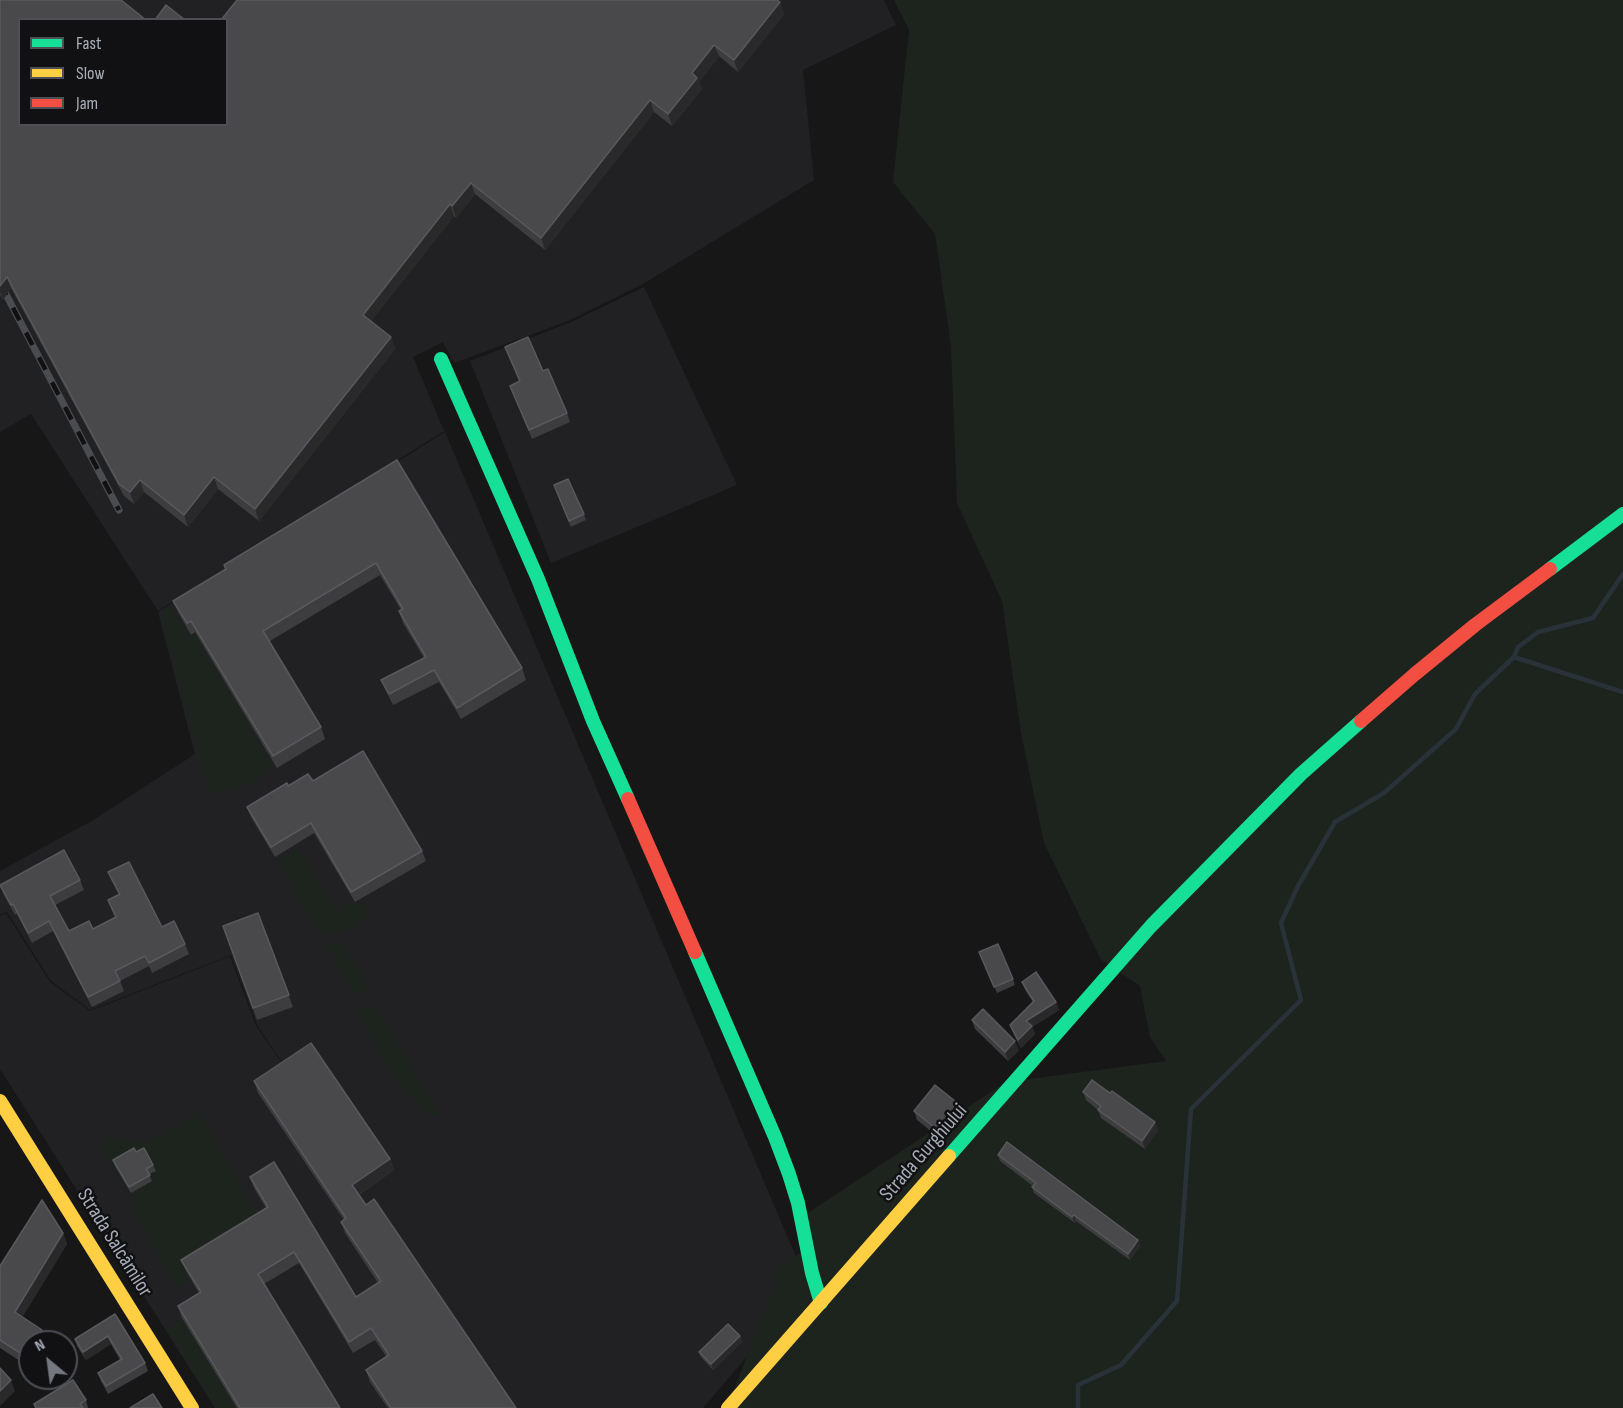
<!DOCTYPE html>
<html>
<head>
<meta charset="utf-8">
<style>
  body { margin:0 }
  #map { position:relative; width:1623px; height:1408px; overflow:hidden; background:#171717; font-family:"Sofia Sans Condensed",sans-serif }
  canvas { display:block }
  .legend { position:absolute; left:18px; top:18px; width:210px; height:108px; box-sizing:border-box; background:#111113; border:2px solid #4d4f55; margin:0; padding:8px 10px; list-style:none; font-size:18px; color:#a8adb8 }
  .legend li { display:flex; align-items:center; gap:12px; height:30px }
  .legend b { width:30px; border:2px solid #4d4f55 }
  .north { position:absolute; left:18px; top:1330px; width:60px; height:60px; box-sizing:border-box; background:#111113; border:2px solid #4d4f55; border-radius:50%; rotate:331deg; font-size:16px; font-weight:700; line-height:24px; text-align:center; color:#a8adb8 }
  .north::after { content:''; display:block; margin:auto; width:21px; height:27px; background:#757880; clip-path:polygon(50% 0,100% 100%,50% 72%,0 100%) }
</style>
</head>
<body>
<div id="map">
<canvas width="1623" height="1408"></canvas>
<ul class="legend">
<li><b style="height:8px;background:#16e098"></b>Fast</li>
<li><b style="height:8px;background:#ffcf43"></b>Slow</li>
<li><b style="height:8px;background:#f24e42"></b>Jam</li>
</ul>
<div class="north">N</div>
</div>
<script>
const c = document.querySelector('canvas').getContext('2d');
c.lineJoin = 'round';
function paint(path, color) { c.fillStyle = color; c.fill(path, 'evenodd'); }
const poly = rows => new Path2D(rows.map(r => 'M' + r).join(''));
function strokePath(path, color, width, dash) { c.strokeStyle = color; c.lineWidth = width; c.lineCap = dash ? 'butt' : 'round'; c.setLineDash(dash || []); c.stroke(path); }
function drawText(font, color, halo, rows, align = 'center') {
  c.font = font + ' "Sofia Sans Condensed",sans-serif'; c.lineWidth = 5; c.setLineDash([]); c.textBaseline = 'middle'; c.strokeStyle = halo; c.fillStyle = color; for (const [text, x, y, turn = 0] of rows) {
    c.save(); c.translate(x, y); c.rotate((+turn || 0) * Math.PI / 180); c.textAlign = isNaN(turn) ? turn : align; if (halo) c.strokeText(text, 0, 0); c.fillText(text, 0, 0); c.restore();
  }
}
paint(poly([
  [0,0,884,0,896,25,803,70,814,180,643,284,568,321,454,363,443,342,413,357,444,431,158,611,31,414,0,432],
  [20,20,226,20,226,124,20,124],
  [644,287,737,485,551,563,470,361,569,323],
  [445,432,808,1285,703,1408,215,1408,0,1069,0,916,6,913,50,982,90,1011,230,956,256,1026,296,1083,257,1025,231,955,90,1010,51,981,7,912,0,915,0,871,95,819,195,754,158,612]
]), '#212123');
paint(poly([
  [894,0,1623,0,1623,1408,727,1408,775,1283,779,1266,810,1247,800,1218,1006,1082,1166,1061,1150,1037,1140,986,1101,960,1044,843,1021,733,1002,601,957,503,951,346,935,234,893,182,909,30],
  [171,606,190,637,195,635,275,769,245,787,209,793,160,613],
  [299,848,336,910,352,901,355,905,363,900,366,906,365,914,361,922,356,927,338,933,327,934,322,933,317,929,277,861],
  [332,941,338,941,343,945,366,983,364,990,359,993,354,992,352,989,327,946],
  [369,1004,376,1006,433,1105,437,1111,435,1115,431,1116,424,1111,405,1092,398,1083,362,1023,360,1015,361,1009],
  [200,1114,261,1224,184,1270,190,1280,177,1288,129,1203,134,1199,103,1148,106,1137,144,1143],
  [182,1319,236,1408,216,1408,167,1329]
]), '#1d241e');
strokePath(poly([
  [1514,657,1623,692],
  [1078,1408,1078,1385,1121,1365,1177,1301,1191,1109,1301,1000,1281,923,1298,886,1335,822,1384,793,1456,729,1475,694,1514,657,1518,647,1538,632,1593,618,1623,574]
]), '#2a3239', 4.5);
strokePath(poly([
  [441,359,538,579,593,721,628,799],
  [1550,569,1623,514],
  [695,952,775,1137,789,1174,798,1203,812,1273,821,1303],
  [949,1156,1151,926,1301,774,1361,721]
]), '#16e098', 14);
strokePath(poly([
  [0,1101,192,1408],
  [728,1408,949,1156]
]), '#ffcf43', 14);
strokePath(poly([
  [1361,721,1415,674,1475,625,1550,569],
  [628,799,695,952]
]), '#f24e42', 14);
const rail = poly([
  [0,283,119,510]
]);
strokePath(rail, '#4b4c4f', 7);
strokePath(rail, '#111113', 4.5, [14]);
paint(poly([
  [0,0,20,124,780,2,784,14,738,72,719,56,699,82,702,89,672,126,654,112,545,250,475,194,456,218,454,216,371,321,391,337,395,349,259,521,218,489,188,527,144,492,134,504,124,496,11,288,3,300,0,295],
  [505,347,543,371,567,413,570,422,532,439,510,386,519,381],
  [397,460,522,668,526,680,461,719,439,682,393,705,386,691,381,680,424,658,403,623,399,611,401,610,380,575,270,641,321,727,325,739,277,768,195,632,191,635,178,612,173,601,225,570,224,565],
  [556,491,584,514,586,520,571,527],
  [313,781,422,851,426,861,355,902,314,833,275,857,251,817,247,807,288,786],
  [108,872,162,927,185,944,189,954,152,973,149,966,120,981,124,991,92,1007,53,931,32,943,17,914,15,915,4,895,0,885,80,880,84,890,55,905,69,931,93,929,115,917,108,900,119,895,112,882],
  [258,913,293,1007,257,1020,223,926],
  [981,958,1013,979,1015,985,997,993],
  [1022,982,1056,1002,1059,1010,1032,1027,1035,1034,1021,1048,1013,1033,1010,1025,1033,1002,1025,990],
  [972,1020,1019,1050,1008,1061,975,1029],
  [254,1081,390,1159,394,1170,359,1195,516,1408,388,1408,370,1382,366,1370,386,1356,375,1340,353,1353,299,1263,264,1284,340,1408,237,1408,182,1318,178,1306,199,1293,186,1271,181,1260,266,1208,254,1188,250,1177,356,1297,378,1283,345,1233,341,1222,344,1220,258,1093],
  [1083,1092,1158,1130,1145,1149,1101,1118,1098,1110,1086,1100],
  [914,1111,963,1114,942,1140,917,1120],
  [136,1152,153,1165,156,1171,149,1174,152,1181,131,1193,115,1166,113,1160],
  [998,1155,1138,1240,1140,1246,1130,1260,1076,1221,1075,1223,1034,1193,1032,1187,1033,1186,1000,1161],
  [63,1233,67,1244,22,1317,42,1330,46,1341,29,1367,0,1348,0,1266],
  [115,1314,145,1363,148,1371,108,1394,101,1381,98,1373,120,1360,111,1344,86,1360,77,1346,75,1339],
  [740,1336,742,1342,713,1370,701,1357,699,1352],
  [86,1400,88,1408,35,1408,34,1404]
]), '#3d3d3f');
paint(poly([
  [780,2,784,14,738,72,734,60],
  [714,45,719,56,699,82,702,89,672,126,668,114,692,73],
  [650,100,654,112,545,250,541,238],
  [471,183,475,194,456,218,452,206],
  [450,204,454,216,367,326,363,315],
  [7,277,11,288,3,300,0,292,0,286],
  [391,337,395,349,259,521,255,509],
  [214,477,218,489,188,527,184,515],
  [140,480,144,492,134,504,130,492],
  [1056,1002,1059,1010,1032,1027,1035,1034,1021,1048,1018,1040,1026,1021],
  [1015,1041,1019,1050,1008,1061,1005,1052],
  [960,1105,963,1114,942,1140,939,1131],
  [1155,1122,1158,1130,1145,1149,1142,1141],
  [390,1159,394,1170,357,1196,352,1185],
  [1074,1215,1076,1221,1075,1223,1072,1217],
  [63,1233,67,1244,19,1323,15,1312],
  [1138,1240,1140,1246,1130,1260,1128,1254],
  [42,1330,46,1341,46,1342,34,1342],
  [108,1336,111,1344,86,1360,83,1352],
  [740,1336,742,1342,713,1370,711,1364],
  [30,1349,30,1366,29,1367,25,1356],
  [11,1380,15,1391,0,1406,0,1391]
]), '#29292a');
const building = poly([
  [0,0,121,0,146,20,20,20,20,124,226,124,226,20,221,20,237,0,777,0,780,2,734,60,714,45,692,73,697,78,668,114,650,100,541,238,471,183,452,206,450,204,363,315,391,337,255,509,214,477,184,515,140,480,130,492,119,484,7,277,0,286,0,0],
  [166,5,185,20,155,20,166,5],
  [528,337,543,371,548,369,567,413,529,430,510,386,520,381,505,347,528,337],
  [397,460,522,668,457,708,434,670,389,694,381,680,426,657,399,611,403,609,376,563,263,631,321,727,273,756,191,621,187,623,173,601,226,569,224,565,397,460],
  [568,479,584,514,569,521,554,485,568,479],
  [363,751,422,851,351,892,311,823,271,847,247,807,287,783,288,786,308,774,313,781,363,751],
  [64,850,80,880,50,896,69,931,89,921,93,929,116,917,108,900,120,894,108,872,129,862,162,927,174,921,185,944,149,963,145,956,115,971,120,981,88,997,49,921,28,933,13,904,11,905,0,885,64,850],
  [258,913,289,995,253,1008,223,926,258,913],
  [998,944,1013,979,994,987,979,952,998,944],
  [1036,972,1056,1002,1026,1021,1032,1026,1018,1040,1010,1025,1034,1001,1022,982,1036,972],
  [983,1009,1015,1041,1005,1052,972,1020,983,1009],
  [311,1043,390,1159,352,1185,366,1205,374,1199,516,1408,391,1408,366,1370,389,1355,371,1328,349,1342,294,1252,258,1274,340,1408,240,1408,178,1306,201,1292,181,1260,268,1207,250,1177,274,1162,356,1297,381,1281,341,1222,346,1218,254,1081,311,1043],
  [1092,1080,1110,1093,1112,1091,1155,1122,1142,1141,1098,1110,1101,1106,1083,1092,1092,1080],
  [935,1085,960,1105,939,1131,914,1111,935,1085],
  [1007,1142,1138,1240,1128,1254,1074,1215,1072,1217,1032,1187,1036,1183,998,1155,1007,1142],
  [134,1148,136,1152,144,1148,153,1165,146,1169,150,1175,129,1187,113,1160,134,1148],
  [42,1200,63,1233,15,1312,42,1330,34,1342,30,1342,30,1349,25,1356,0,1340,0,1266,42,1200],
  [115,1314,145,1363,106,1386,98,1373,122,1359,108,1336,83,1352,75,1339,115,1314],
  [728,1324,740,1336,711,1364,699,1352,728,1324],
  [0,1368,11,1380,0,1391,0,1368],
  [73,1380,86,1400,80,1404,83,1408,36,1408,34,1404,73,1380],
  [153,1394,162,1408,130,1408,153,1394]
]);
paint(building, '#49494c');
strokePath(building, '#58595d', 1.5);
drawText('21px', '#a8adb8', '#111113', [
  ["Strada Gurghiului",924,1153,-49],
  ["Strada Salcâmilor",114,1243,58]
]);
</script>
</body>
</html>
